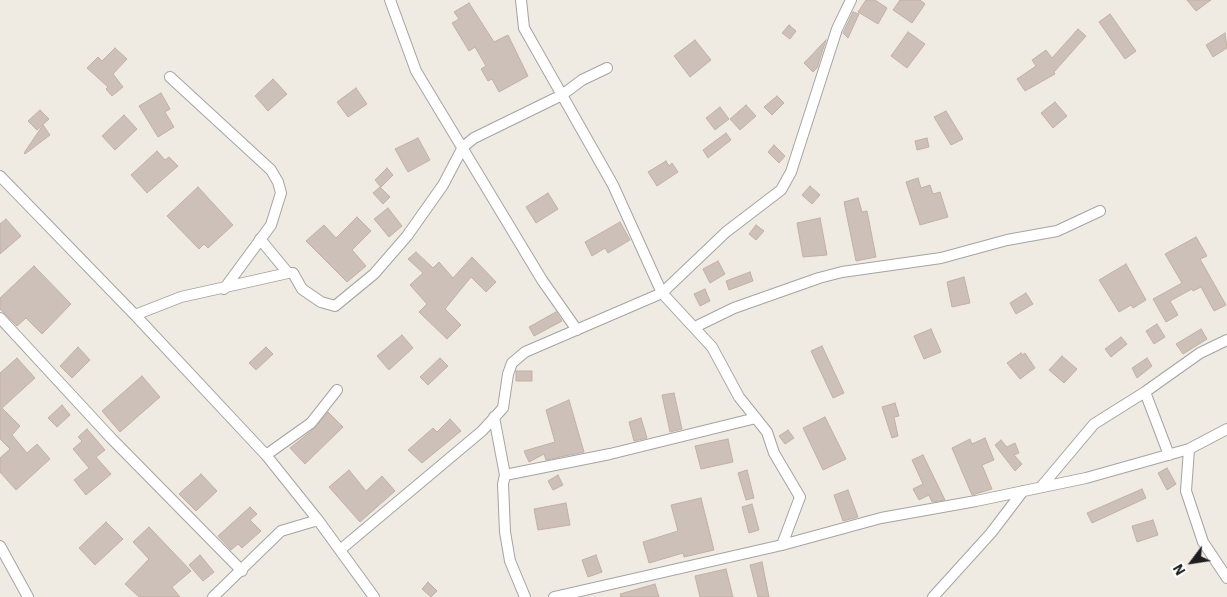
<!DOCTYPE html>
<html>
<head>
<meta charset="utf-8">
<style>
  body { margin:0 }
  #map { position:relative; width:1227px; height:597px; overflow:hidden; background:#f0ebe2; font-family:"IBM Plex Sans",sans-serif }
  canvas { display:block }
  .north { position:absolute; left:1167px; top:537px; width:50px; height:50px; -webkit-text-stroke:4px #fff; paint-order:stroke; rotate:239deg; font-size:14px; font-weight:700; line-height:20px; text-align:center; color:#1d1d1d }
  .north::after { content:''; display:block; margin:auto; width:18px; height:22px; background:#1d1d1d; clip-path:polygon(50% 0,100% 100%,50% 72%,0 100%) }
</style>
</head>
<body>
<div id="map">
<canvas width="1227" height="597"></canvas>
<div class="north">N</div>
</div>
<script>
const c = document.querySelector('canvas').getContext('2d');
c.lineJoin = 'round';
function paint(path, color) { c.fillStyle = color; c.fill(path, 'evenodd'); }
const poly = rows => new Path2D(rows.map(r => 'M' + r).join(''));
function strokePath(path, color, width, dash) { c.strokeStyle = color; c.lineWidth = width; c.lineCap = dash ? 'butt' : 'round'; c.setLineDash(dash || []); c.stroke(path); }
const building = poly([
  [866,0,875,0,887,8,878,24,858,12,866,0],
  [900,0,920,0,925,4,912,23,893,10,900,0],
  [1187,0,1211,0,1196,11,1187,0],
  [469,3,494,42,508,35,528,76,499,92,492,79,488,81,481,69,486,66,475,47,469,51,452,23,459,19,454,12,469,3],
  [853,12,859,14,848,38,843,33,853,12],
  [1110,14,1136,51,1125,59,1099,22,1110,14],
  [789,25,796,31,790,39,782,33,789,25],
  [1078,29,1086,36,1054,72,1055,74,1025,91,1017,79,1036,66,1032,60,1046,50,1052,58,1078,29],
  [908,32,925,44,907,68,891,56,908,32],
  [1225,33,1227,48,1213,57,1206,45,1225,33],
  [695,40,711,60,690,77,674,56,695,40],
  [826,40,817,68,813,72,804,63,826,40],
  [115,48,127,59,113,74,123,87,112,96,106,89,108,87,87,68,98,57,102,61,115,48],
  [273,79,287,94,268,111,255,96,273,79],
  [356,88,367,104,348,117,337,102,356,88],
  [161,93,170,109,165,112,174,127,158,137,139,106,161,93],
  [777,96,784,103,772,115,764,107,777,96],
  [1055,102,1067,116,1053,128,1041,113,1055,102],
  [746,105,756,116,740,130,730,119,746,105],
  [720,107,729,119,715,130,706,118,720,107],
  [40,110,49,119,37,130,28,121,40,110],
  [946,111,963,139,951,145,934,117,946,111],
  [124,115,137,129,115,150,102,136,124,115],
  [43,125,50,135,25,154,24,153,43,125],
  [726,133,731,140,708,158,703,150,726,133],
  [418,138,430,160,408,172,395,149,418,138],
  [927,138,929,147,917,150,915,141,927,138],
  [774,145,785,156,779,163,768,152,774,145],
  [157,151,165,160,169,157,178,166,147,193,131,175,157,151],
  [666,161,669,166,672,163,678,172,657,186,648,172,666,161],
  [387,168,393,175,381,187,375,180,387,168],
  [918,178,921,188,930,185,933,194,940,192,948,217,920,225,906,182,918,178],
  [810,186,820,195,812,204,802,195,810,186],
  [198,187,233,225,208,248,204,244,199,249,167,216,198,187],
  [380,187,390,197,383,204,373,193,380,187],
  [548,193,558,209,536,223,526,207,548,193],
  [858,198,862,212,867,211,876,257,856,261,844,202,858,198],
  [388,208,402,226,389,237,374,219,388,208],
  [357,217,371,231,352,250,366,266,347,282,306,241,324,225,336,238,357,217],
  [820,218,827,255,803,257,797,223,820,218],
  [6,219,21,236,0,254,0,224,6,219],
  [620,222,630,240,608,253,605,248,592,256,585,242,620,222],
  [756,225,764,231,756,240,749,234,756,225],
  [1196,237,1207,256,1200,259,1226,305,1214,311,1201,287,1193,291,1192,289,1170,301,1178,315,1166,322,1153,299,1182,283,1165,254,1196,237],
  [416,252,433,268,439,262,453,278,472,257,496,282,486,292,471,277,445,309,461,325,447,339,419,312,427,304,410,285,423,273,408,259,416,252],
  [718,261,725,274,710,283,703,269,718,261],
  [1126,264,1146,300,1133,308,1131,305,1119,312,1099,280,1126,264],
  [34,266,71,304,42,334,26,318,17,326,0,309,0,298,34,266],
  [750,272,753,281,729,290,726,281,750,272],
  [964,277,970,303,952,307,947,282,964,277],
  [705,289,710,301,700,306,694,294,705,289],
  [1026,293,1033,304,1016,314,1010,303,1026,293],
  [556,312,562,321,534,336,529,327,556,312],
  [1157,324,1165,337,1154,344,1146,331,1157,324],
  [931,329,941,352,924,359,914,336,931,329],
  [1201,329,1207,339,1183,354,1176,344,1201,329],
  [402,335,413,348,389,370,377,356,402,335],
  [1121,337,1127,344,1111,357,1105,349,1121,337],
  [822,346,844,393,833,398,811,351,822,346],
  [78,347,90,360,72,378,60,366,78,347],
  [266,347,273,354,256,370,249,363,266,347],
  [1021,353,1022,355,1025,353,1035,368,1020,379,1007,363,1021,353],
  [1062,356,1077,369,1064,383,1049,370,1062,356],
  [17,358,35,378,2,408,20,426,12,435,27,453,37,444,50,459,16,490,0,472,0,458,10,449,0,439,0,373,17,358],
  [440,358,448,366,428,385,420,377,440,358],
  [1147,358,1152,366,1137,378,1132,368,1147,358],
  [516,371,532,371,532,381,516,381,516,371],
  [142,376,160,397,120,432,102,411,142,376],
  [674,393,682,429,670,432,662,395,674,393],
  [569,400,584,452,546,460,544,454,529,462,524,451,555,442,546,410,569,400],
  [895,403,899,416,894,417,898,436,892,438,882,407,895,403],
  [62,405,70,415,57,427,48,418,62,405],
  [328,412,343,427,305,464,290,448,315,428,328,412],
  [825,417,846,459,823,470,803,428,825,417],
  [641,418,647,438,634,441,629,422,641,418],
  [450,419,461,431,422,463,408,450,433,428,437,432,450,419],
  [87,429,105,450,96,457,111,474,86,495,74,480,89,468,73,449,82,441,78,437,87,429],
  [788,430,794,438,785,444,779,436,788,430],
  [985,438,994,460,982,465,992,489,972,495,952,448,970,439,972,444,985,438],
  [728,439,733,462,701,469,695,446,728,439],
  [1001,440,1007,447,1015,443,1019,453,1014,455,1022,464,1015,471,995,445,1001,440],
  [923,455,945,500,932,502,929,495,919,500,913,489,923,484,912,460,923,455],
  [1167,468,1176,484,1167,490,1158,473,1167,468],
  [349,470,366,491,382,476,395,491,360,522,329,487,349,470],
  [747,470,754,498,746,500,738,473,747,470],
  [201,474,217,491,196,511,179,494,201,474],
  [558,475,563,485,553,490,548,481,558,475],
  [1142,489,1146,498,1092,523,1087,513,1142,489],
  [848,490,858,517,843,521,834,495,848,490],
  [701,498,714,550,684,557,683,553,649,563,643,542,678,531,671,505,701,498],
  [566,503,570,525,538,530,534,509,566,503],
  [752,504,759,530,749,533,742,507,752,504],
  [250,507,257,514,250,520,261,531,242,548,238,544,231,550,218,536,250,507],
  [1153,520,1158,535,1137,542,1132,526,1153,520],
  [106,522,123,539,95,565,79,548,106,522],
  [149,527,191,571,172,587,180,597,139,597,125,584,149,559,133,542,149,527],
  [200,555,214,572,203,581,189,565,200,555],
  [596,555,602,572,588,577,582,560,596,555],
  [762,562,769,597,758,597,750,565,762,562],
  [726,569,733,597,700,597,695,576,726,569],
  [428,582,437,591,431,597,422,589,428,582],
  [655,584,659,597,621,597,620,594,655,584]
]);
paint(building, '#ccc0b8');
strokePath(building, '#c3b0a3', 1);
const minor = poly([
  [390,0,416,71,542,280,577,330],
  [521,0,524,28,613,185,662,293,712,347,739,397,767,432,774,453,800,497,782,545],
  [170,77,271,170,278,182,281,193,271,225,224,289],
  [0,176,135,315,266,455,318,520,374,597],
  [260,239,288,273],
  [135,315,181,297,288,273,293,273,302,289,321,302,335,306,374,274,407,236,443,185,463,147,474,138,562,95,582,80,607,68],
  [0,318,111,438,242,571],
  [695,327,734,308,819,278,842,272,941,258,1007,240,1057,231,1100,211],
  [1145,392,1169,455],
  [494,417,505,475,503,484,505,532,510,561,525,597],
  [1227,429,1189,449,1186,491,1203,542,1227,578],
  [266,455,311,423,337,390],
  [505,475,610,454,756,418],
  [1041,487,1094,424,1145,392,1200,353,1227,340],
  [0,546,28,597],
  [340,550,482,431,503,408,508,374,512,363,525,352,662,293,726,232,781,190,791,172,837,29,851,0],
  [213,597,281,531,318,520],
  [554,597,782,545,881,518,976,501,1086,478,1189,449],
  [933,597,991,533,1023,491]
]);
strokePath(minor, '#a4a4a4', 12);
strokePath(minor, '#fff', 10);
</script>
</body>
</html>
